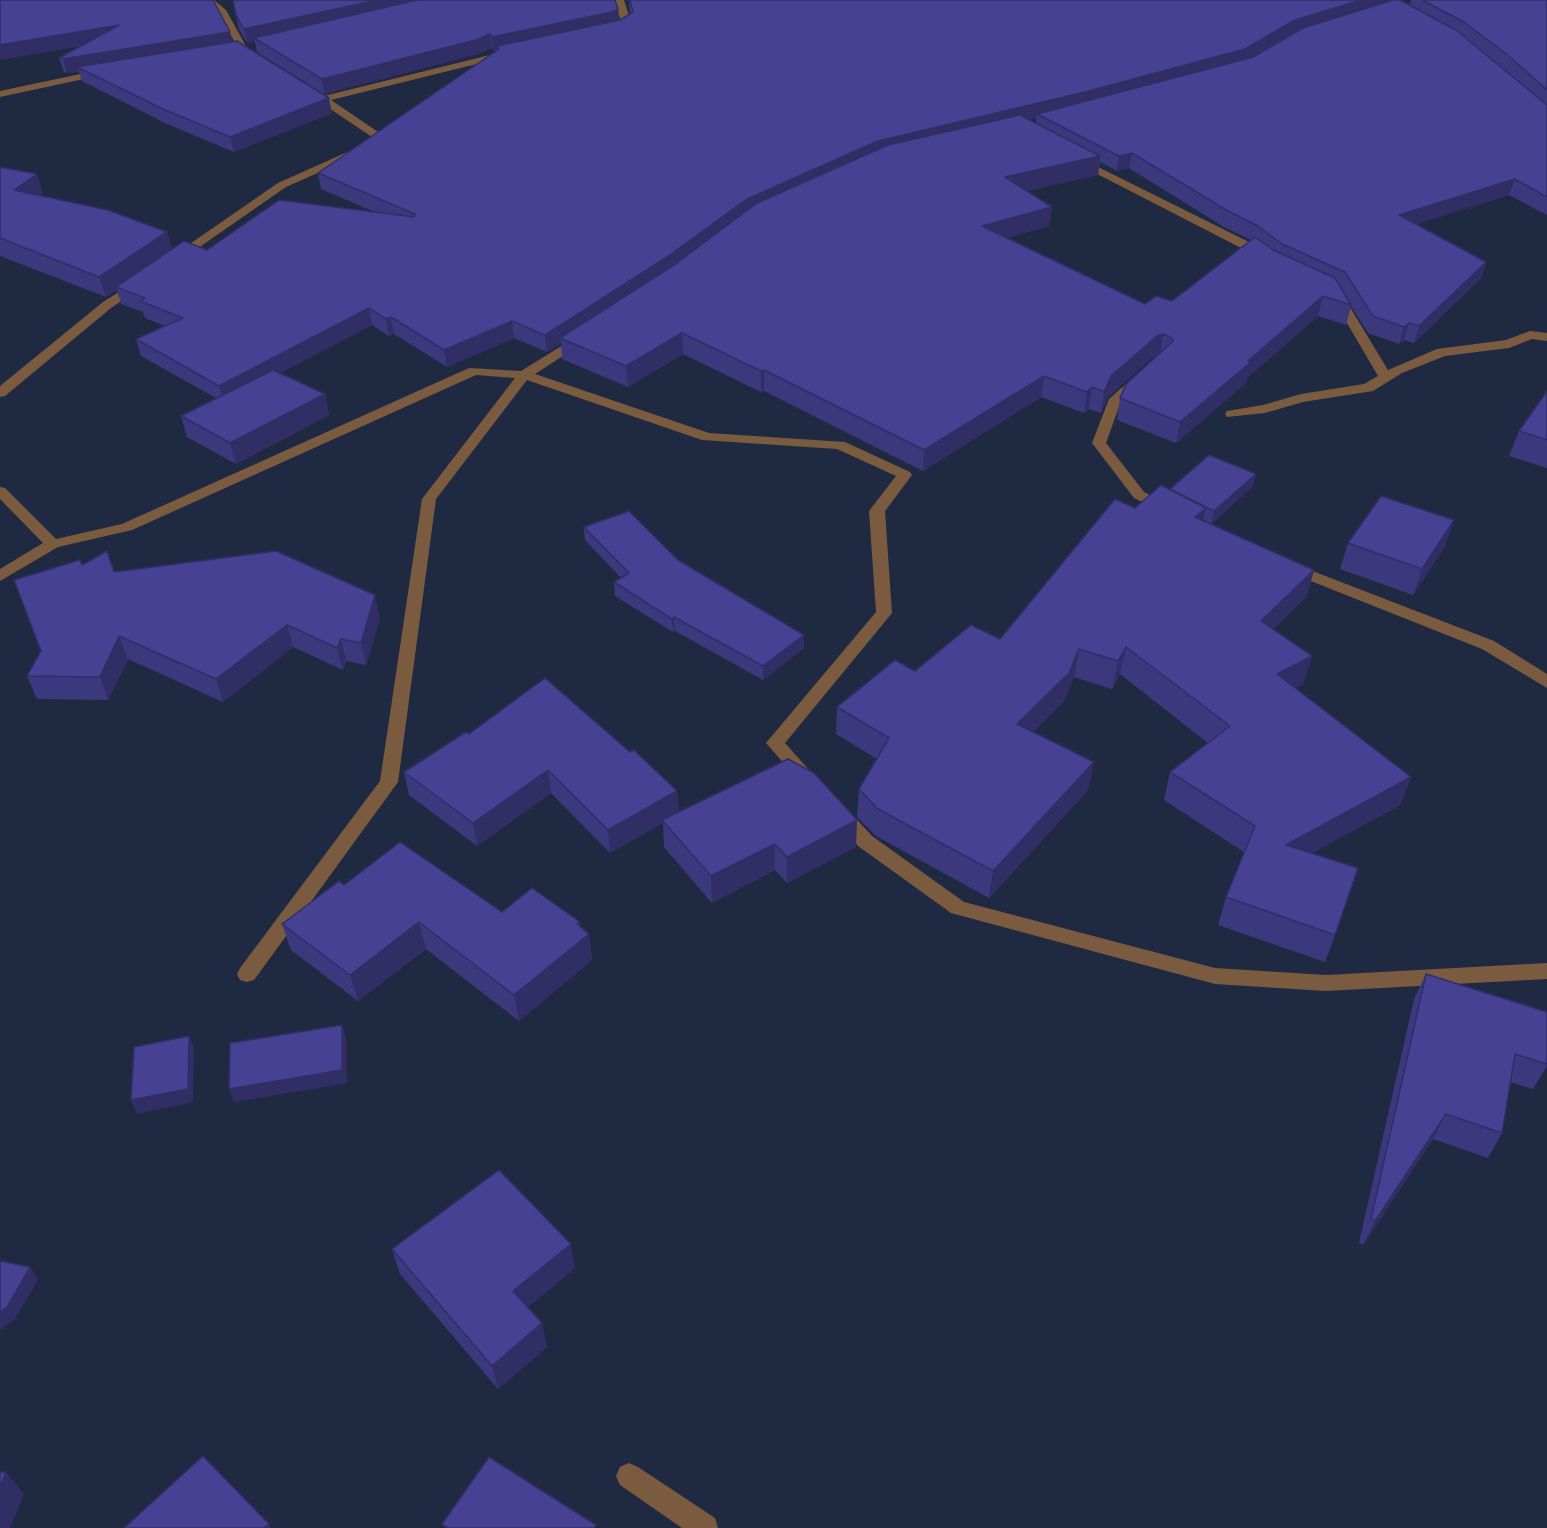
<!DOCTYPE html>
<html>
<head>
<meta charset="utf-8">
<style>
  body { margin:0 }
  canvas { display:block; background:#1f2a42 }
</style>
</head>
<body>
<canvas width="1547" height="1528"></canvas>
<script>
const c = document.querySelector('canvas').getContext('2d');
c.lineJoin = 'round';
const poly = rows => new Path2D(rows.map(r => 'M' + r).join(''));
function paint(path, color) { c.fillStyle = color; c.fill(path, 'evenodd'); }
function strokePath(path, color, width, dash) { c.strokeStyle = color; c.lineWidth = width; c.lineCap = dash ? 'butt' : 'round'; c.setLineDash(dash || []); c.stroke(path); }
paint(poly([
  [203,0,214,0,226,10,247,48,258,55,258,59,252,59,240,52,219,13,203,0],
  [614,0,624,0,632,25,614,34,609,31,611,29,622,24,614,0],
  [510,50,515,53,513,55,331,100,381,134,381,145,286,187,178,262,170,262,168,259,278,183,372,141,372,137,308,94,308,90,316,90,324,96,510,50],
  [104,69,107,70,107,74,0,97,0,91,104,69],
  [1078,157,1253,244,1272,259,1270,262,1262,262,1245,250,1074,162,1073,160,1078,157],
  [139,279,145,283,143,286,111,308,5,396,0,397,0,386,103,302,139,279],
  [1336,290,1342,294,1388,370,1437,349,1506,340,1530,331,1547,333,1547,341,1532,339,1509,348,1445,356,1402,373,1373,391,1303,402,1265,413,1227,417,1225,414,1227,411,1263,405,1301,394,1364,384,1378,376,1330,294,1336,290],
  [581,334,586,335,588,338,586,341,535,374,709,433,845,442,910,472,912,475,885,511,892,613,785,743,817,779,814,784,808,785,802,784,766,743,876,612,869,511,896,476,837,449,702,440,527,380,436,499,398,782,254,980,247,982,240,980,237,974,240,968,380,781,422,499,515,378,476,375,132,530,58,547,0,581,0,569,43,543,0,499,0,487,5,488,56,539,122,524,469,368,521,371,581,334],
  [1139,376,1146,380,1120,404,1106,443,1144,492,1172,506,1175,509,1172,512,1167,514,1134,498,1092,443,1109,399,1134,377,1139,376],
  [1289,562,1494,641,1547,674,1547,688,1482,649,1283,570,1281,567,1289,562],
  [841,808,848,810,872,836,964,902,1215,968,1326,975,1547,963,1547,979,1326,991,1215,984,951,913,858,846,832,815,834,810,841,808],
  [629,1463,638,1467,715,1518,718,1528,682,1528,620,1485,616,1476,620,1467,629,1463]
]), '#7a5b3f');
paint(poly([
  [0,0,233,42,332,113,234,152,167,124,82,81,79,72,67,73,64,72,59,58,80,46],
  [629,0,1402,0,1401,0,1409,5,1411,0,1547,0,1547,215,1509,195,1416,224,1486,262,1481,278,1414,343,1404,340,1399,344,1368,333,1351,306,1346,325,1318,316,1247,378,1246,383,1176,443,1117,420,1120,398,1158,355,1154,356,1108,397,1101,413,1089,409,1084,413,1041,397,923,471,764,391,761,392,683,354,628,387,562,359,561,343,547,352,514,338,447,367,394,334,389,336,372,325,280,373,325,394,329,415,236,464,187,437,181,416,216,398,141,356,136,339,165,326,145,318,143,312,121,304,117,290,106,297,0,256,0,167,43,193,39,196,167,232,172,249,207,250,375,212,321,189,318,173,497,50,493,51,492,48,478,54,324,94,257,52,255,42,247,43,239,29,236,15,618,9,619,20,630,14],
  [1036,118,1036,123,1029,120],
  [1100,162,1117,171,1129,168,1224,227,1251,240,1172,301,1145,304,1007,238,1049,226,1052,207,1027,191,1098,175],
  [1547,391,1547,468,1509,456,1519,431],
  [1256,474,1252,487,1211,524,1203,520,1203,521,1314,570,1306,597,1273,629,1312,656,1303,684,1295,688,1411,777,1400,805,1312,853,1335,935,1325,962,1218,925,1226,897,1244,852,1164,800,1170,772,1208,743,1120,674,1112,689,1074,677,1064,701,1033,732,1088,790,989,898,876,836,857,817,859,789,877,759,836,734,837,707,915,671,1000,639,1135,508,1170,490,1170,489],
  [584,527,678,560,804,635,804,648,763,680,675,631,673,632,615,596,614,582,621,578,585,540],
  [1348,543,1445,546,1413,595,1340,569],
  [107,551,115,572,380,618,366,665,346,661,343,670,293,647,223,702,128,659,108,700,37,699,27,676,41,651,82,565],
  [469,734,630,752,677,791,679,813,856,847,787,883,775,870,712,903,664,847,663,823,610,853,551,793,477,846,409,795,404,772],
  [344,885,502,912,580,927,589,934,592,960,519,1021,426,949,358,1001,291,950,282,924],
  [1426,974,1547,1012,1547,1066,1533,1089,1510,1082,1502,1133,1488,1158,1433,1139,1363,1245,1359,1243,1414,999],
  [392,1249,575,1268,528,1307,547,1347,498,1389,400,1274]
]), '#3c387e');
paint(poly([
  [377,0,441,0,254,38,255,42,247,43,244,29],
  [1361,0,1402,0,1292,34,1242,63,1037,114,1036,118,877,156,668,273,560,338,561,343,547,352,545,335,747,199,878,141,1295,20],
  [618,9,619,23,497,46,497,50,493,51,492,37],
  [119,25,123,39,0,60,0,45],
  [230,32,234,46,77,67,79,72,67,73,63,59],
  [490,34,492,48,478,54,324,94,322,79],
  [329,98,332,113,234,152,230,137],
  [1132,153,1129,168,1117,171,1119,156],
  [1100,156,1098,175,1003,196,1005,177],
  [37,174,43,193,20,210,14,190],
  [1515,179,1509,195,1394,231,1399,215],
  [1052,207,1049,226,980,245,982,226],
  [167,232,173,252,116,287,117,290,106,297,99,277],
  [1486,262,1481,278,1414,343,1419,326],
  [1323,296,1318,316,1247,378,1246,383,1176,443,1180,422,1248,361],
  [369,308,372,325,224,403,219,386],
  [391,317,394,334,389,336,386,319],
  [512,321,514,338,447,367,444,350],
  [1409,323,1404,340,1399,344,1404,327],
  [682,333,683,354,628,387,626,366],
  [1163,334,1160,355,1154,356,1108,397,1101,413,1104,392,1111,376,1157,336],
  [764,370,764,391,761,392,761,371],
  [1044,376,1041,397,923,471,924,450],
  [1092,387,1089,409,1084,413,1087,392],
  [325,394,329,415,236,464,230,443],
  [1256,474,1252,487,1211,524,1214,511],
  [1206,508,1200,534,1195,517],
  [1454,520,1445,546,1413,595,1422,569],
  [1314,570,1306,597,1254,648,1261,621],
  [375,595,380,618,366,665,361,643],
  [674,617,675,631,673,632,672,619],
  [287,625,293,647,223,702,216,679],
  [804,635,804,648,763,680,763,666],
  [119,636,128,659,108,700,100,677],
  [341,639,346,661,343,670,337,648],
  [1126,647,1120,674,1112,689,1118,661],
  [1079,649,1074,677,1064,701,1013,752,1017,724],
  [1312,656,1303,684,1269,702,1277,674],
  [1094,762,1088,790,989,898,993,871],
  [548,770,551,793,477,846,473,823],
  [1411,777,1400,805,1277,872,1286,845],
  [677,791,679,813,662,820,663,823,610,853,608,830],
  [857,820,856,847,787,883,787,857],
  [775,844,775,870,712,903,711,876],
  [419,922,426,949,358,1001,350,975],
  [580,922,582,940,589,934,592,960,519,1021,514,995],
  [342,1025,346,1038,347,1083,234,1102,229,1089],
  [189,1036,194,1049,193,1102,137,1114,131,1100],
  [1446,1114,1433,1139,1363,1245,1375,1221],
  [571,1244,575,1268,518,1315,513,1291],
  [30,1267,38,1280,15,1319,0,1330,0,1312],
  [542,1323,547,1347,498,1389,492,1366],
  [6,1472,24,1494,10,1528,0,1528,0,1487],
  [269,1524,271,1528,264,1528]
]), '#312e66');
const building = poly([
  [0,0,213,0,230,32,63,59,59,58,119,25,0,45,0,0],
  [233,0,377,0,244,29,236,15,233,0],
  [417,0,615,0,618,9,612,12,492,37,490,34,476,40,322,79,254,38,417,0],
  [630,0,1361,0,1295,20,1245,49,1085,92,878,141,747,199,667,257,545,335,512,321,444,350,391,317,386,319,369,308,219,386,136,339,183,318,140,301,145,298,116,287,184,241,207,250,279,200,414,217,415,214,318,173,499,49,497,46,620,20,633,12,630,0],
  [1393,0,1400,0,1456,30,1547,105,1547,197,1515,179,1399,215,1486,262,1419,326,1409,323,1404,327,1373,316,1345,272,1282,244,1258,226,1228,211,1132,153,1119,156,1037,114,1253,57,1303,28,1393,0],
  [1422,0,1547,0,1547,90,1509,56,1464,22,1422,0],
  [237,41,329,98,230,137,163,109,77,67,237,41],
  [1020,115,1100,156,1005,177,1052,207,982,226,1145,304,1156,296,1172,301,1255,237,1273,250,1335,278,1351,305,1323,296,1248,361,1251,362,1180,422,1120,398,1126,384,1173,341,1172,338,1163,334,1157,336,1111,376,1104,392,1092,387,1087,392,1044,376,924,450,764,370,761,371,682,333,626,366,560,338,677,263,757,203,888,145,1020,115],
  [0,167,37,174,14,190,108,210,167,232,99,277,0,238,0,167],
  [273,370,325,394,230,443,181,416,273,370],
  [1547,391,1547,440,1519,431,1547,391],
  [1209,455,1256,474,1214,511,1170,489,1209,455],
  [1161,485,1206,508,1195,517,1314,570,1261,621,1312,656,1277,674,1411,777,1286,845,1358,868,1335,935,1226,897,1255,826,1170,772,1230,726,1126,647,1118,661,1079,649,1069,673,1017,724,1094,762,993,871,878,809,859,789,889,738,837,707,895,660,915,671,971,625,1000,639,1115,499,1135,508,1161,485],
  [1381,496,1454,520,1422,569,1348,543,1381,496],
  [629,511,678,560,804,635,763,666,674,617,672,619,614,582,629,573,584,527,629,511],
  [107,551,114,572,276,551,375,595,361,643,341,639,337,648,287,625,216,679,119,636,100,677,27,676,41,651,14,580,80,560,82,565,107,551],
  [545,678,630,752,634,750,677,791,608,830,548,770,473,823,404,772,466,732,469,734,545,678],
  [788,759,814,773,857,820,787,857,775,844,711,876,662,820,788,759],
  [400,842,502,912,532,888,580,922,577,924,589,934,514,995,419,922,350,975,282,924,339,881,344,885,400,842],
  [1426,974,1547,1012,1547,1064,1515,1054,1502,1133,1446,1114,1375,1221,1371,1219,1426,974],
  [342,1025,342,1070,229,1089,230,1043,342,1025],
  [189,1036,188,1089,131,1100,134,1047,189,1036],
  [499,1170,571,1244,513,1291,542,1323,492,1366,392,1249,499,1170],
  [0,1261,30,1267,7,1307,0,1312,0,1261],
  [203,1456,269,1524,264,1528,124,1528,203,1456],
  [489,1457,596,1525,594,1528,448,1528,442,1524,489,1457],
  [0,1472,6,1472,0,1487,0,1472]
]);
paint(building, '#464192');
strokePath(building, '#312e66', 1.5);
</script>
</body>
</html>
